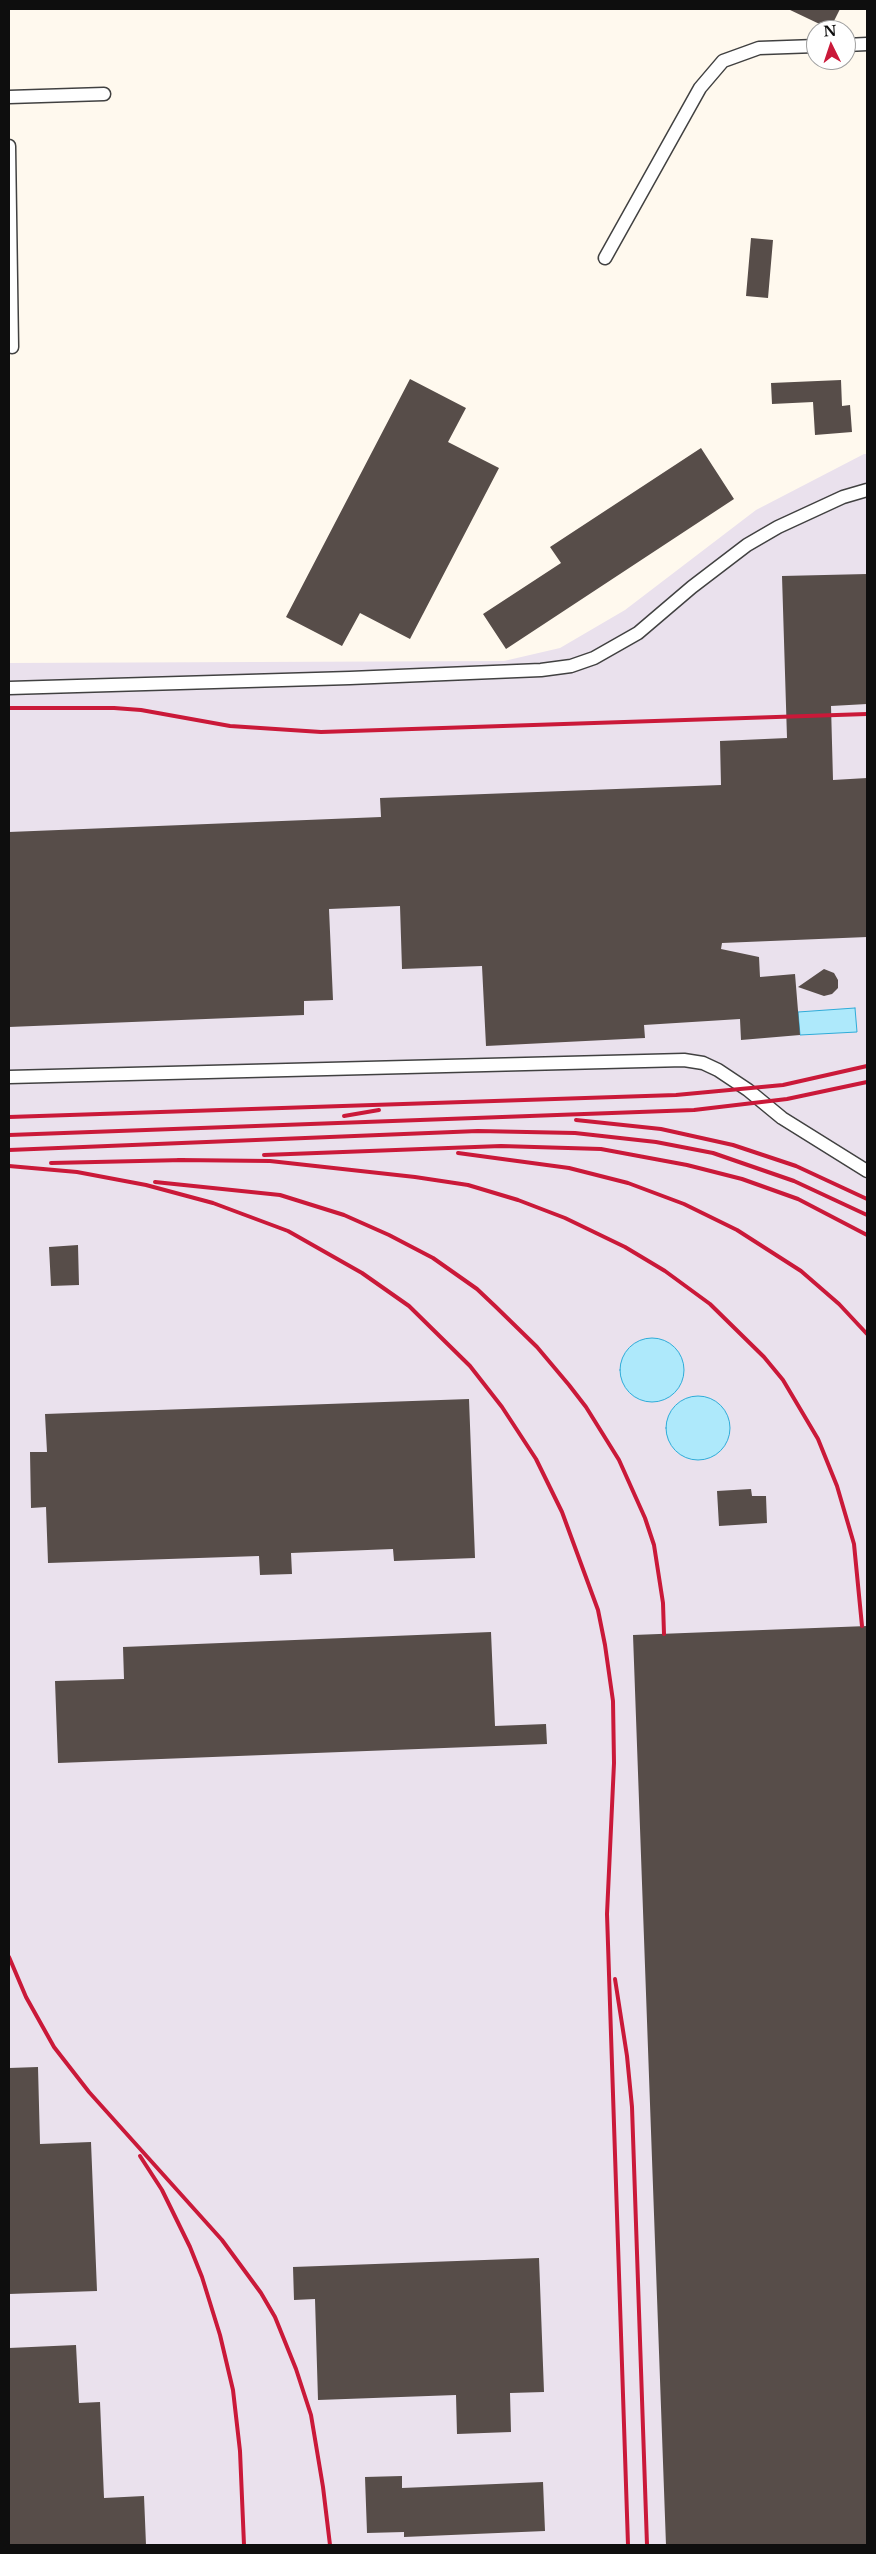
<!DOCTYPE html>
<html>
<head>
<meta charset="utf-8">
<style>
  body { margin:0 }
  #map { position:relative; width:876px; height:2554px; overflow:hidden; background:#fff9ee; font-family:"Libre Baskerville",serif }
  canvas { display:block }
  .frame { position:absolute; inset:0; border:10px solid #0e0e0e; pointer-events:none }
  .north { position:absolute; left:806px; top:20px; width:50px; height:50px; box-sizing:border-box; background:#fff; border:1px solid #9f9f9f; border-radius:50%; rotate:356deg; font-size:14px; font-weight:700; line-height:20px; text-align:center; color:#0e0e0e }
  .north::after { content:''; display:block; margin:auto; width:18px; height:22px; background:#ca1939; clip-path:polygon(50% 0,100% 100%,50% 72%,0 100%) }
</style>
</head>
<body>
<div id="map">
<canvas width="876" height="2554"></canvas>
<div class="frame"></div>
<div class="north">N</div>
</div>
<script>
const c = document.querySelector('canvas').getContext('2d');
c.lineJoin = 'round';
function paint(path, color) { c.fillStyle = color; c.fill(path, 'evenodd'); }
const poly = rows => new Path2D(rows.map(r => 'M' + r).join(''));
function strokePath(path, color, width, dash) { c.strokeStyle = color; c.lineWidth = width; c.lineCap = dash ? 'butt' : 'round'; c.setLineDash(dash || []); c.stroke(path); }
paint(poly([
  [864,454,867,454,867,2545,9,2545,9,663,504,661,560,648,625,610,756,510]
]), '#eae1ed');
const water = poly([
  [855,1008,857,1032,800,1035,798,1012,855,1008],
  '620 1370a32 32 0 1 1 64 0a32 32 0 1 1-64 0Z',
  '666 1428a32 32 0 1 1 64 0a32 32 0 1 1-64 0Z'
]);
paint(water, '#aee9fb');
strokePath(water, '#2facd9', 1);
paint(poly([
  [788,9,840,9,830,29],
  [751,238,773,240,768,298,746,296],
  [410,379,466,408,448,442,499,468,410,639,360,613,342,646,286,617],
  [841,380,842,406,850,405,852,432,815,435,813,402,772,404,771,383],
  [701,448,734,499,506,649,483,614,561,563,550,547],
  [867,574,867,704,831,706,833,780,867,778,867,937,722,943,721,949,759,957,760,977,795,974,800,1035,741,1040,740,1019,644,1025,645,1038,486,1046,482,966,402,969,400,906,329,909,333,1000,304,1001,304,1015,9,1027,9,832,381,817,380,798,721,785,720,741,787,738,782,576],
  [824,969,834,973,838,980,838,988,832,994,824,996,798,987],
  [78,1245,79,1285,51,1286,49,1247],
  [469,1399,475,1558,394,1561,393,1549,291,1553,292,1574,260,1575,259,1556,48,1563,46,1507,31,1508,30,1452,47,1452,45,1414],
  [751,1489,752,1496,766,1496,767,1523,719,1526,717,1491],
  [867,1626,867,2545,666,2545,633,1635],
  [491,1632,495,1726,546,1724,547,1744,58,1763,55,1681,124,1679,123,1647],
  [38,2067,40,2144,91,2142,97,2291,9,2294,9,2068],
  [539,2258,544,2392,510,2393,511,2432,457,2434,456,2395,318,2400,315,2299,294,2300,293,2267],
  [76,2345,79,2403,100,2402,104,2498,144,2496,146,2545,9,2545,9,2348],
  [402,2476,402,2488,543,2482,545,2531,404,2537,404,2532,367,2533,365,2477]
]), '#574d49');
const service = poly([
  [846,45,867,44],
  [9,97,104,94],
  [9,146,12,347],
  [605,258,700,88,723,61,759,48,816,46],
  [9,688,350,678,541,670,571,666,594,658,638,633,692,587,747,545,778,527,843,497,867,490],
  [9,1077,684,1060,703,1063,718,1070,748,1090,782,1118,867,1171]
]);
strokePath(service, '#414141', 15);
strokePath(service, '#fff', 12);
strokePath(poly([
  [9,708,114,708,141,710,230,726,321,732,867,714],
  [344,1116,379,1110],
  [9,1117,676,1095,783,1085,867,1066],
  [576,1120,661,1129,733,1145,796,1166,867,1199],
  [9,1135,694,1110,787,1099,867,1082],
  [9,1150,478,1131,575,1133,656,1142,713,1153,794,1181,867,1215],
  [458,1153,569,1168,628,1183,684,1204,737,1230,801,1271,839,1304,867,1334],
  [264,1155,501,1146,601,1149,687,1165,742,1179,798,1199,867,1235],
  [178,1160,270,1161,415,1177,468,1185,518,1200,565,1218,625,1247,665,1271,710,1304,764,1357,783,1380,818,1439,837,1486,854,1544,862,1626],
  [51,1163,184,1160],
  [9,1166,77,1172,146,1185,213,1203,288,1231,362,1273,409,1306,470,1366,502,1407,536,1459,562,1512,598,1610,605,1645,613,1701,614,1763,607,1914,628,2545],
  [155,1182,280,1195,344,1215,389,1235,433,1258,477,1289,496,1307,537,1347,569,1385,586,1407,619,1460,645,1518,654,1545,663,1603,664,1634],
  [9,1957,26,1997,54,2047,89,2092,222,2240,261,2293,275,2317,296,2369,311,2415,323,2487,330,2545],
  [615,1979,627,2056,632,2107,647,2545],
  [140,2156,162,2190,190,2247,202,2277,220,2335,233,2390,240,2451,244,2545]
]), '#ca1939', 4);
</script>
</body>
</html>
